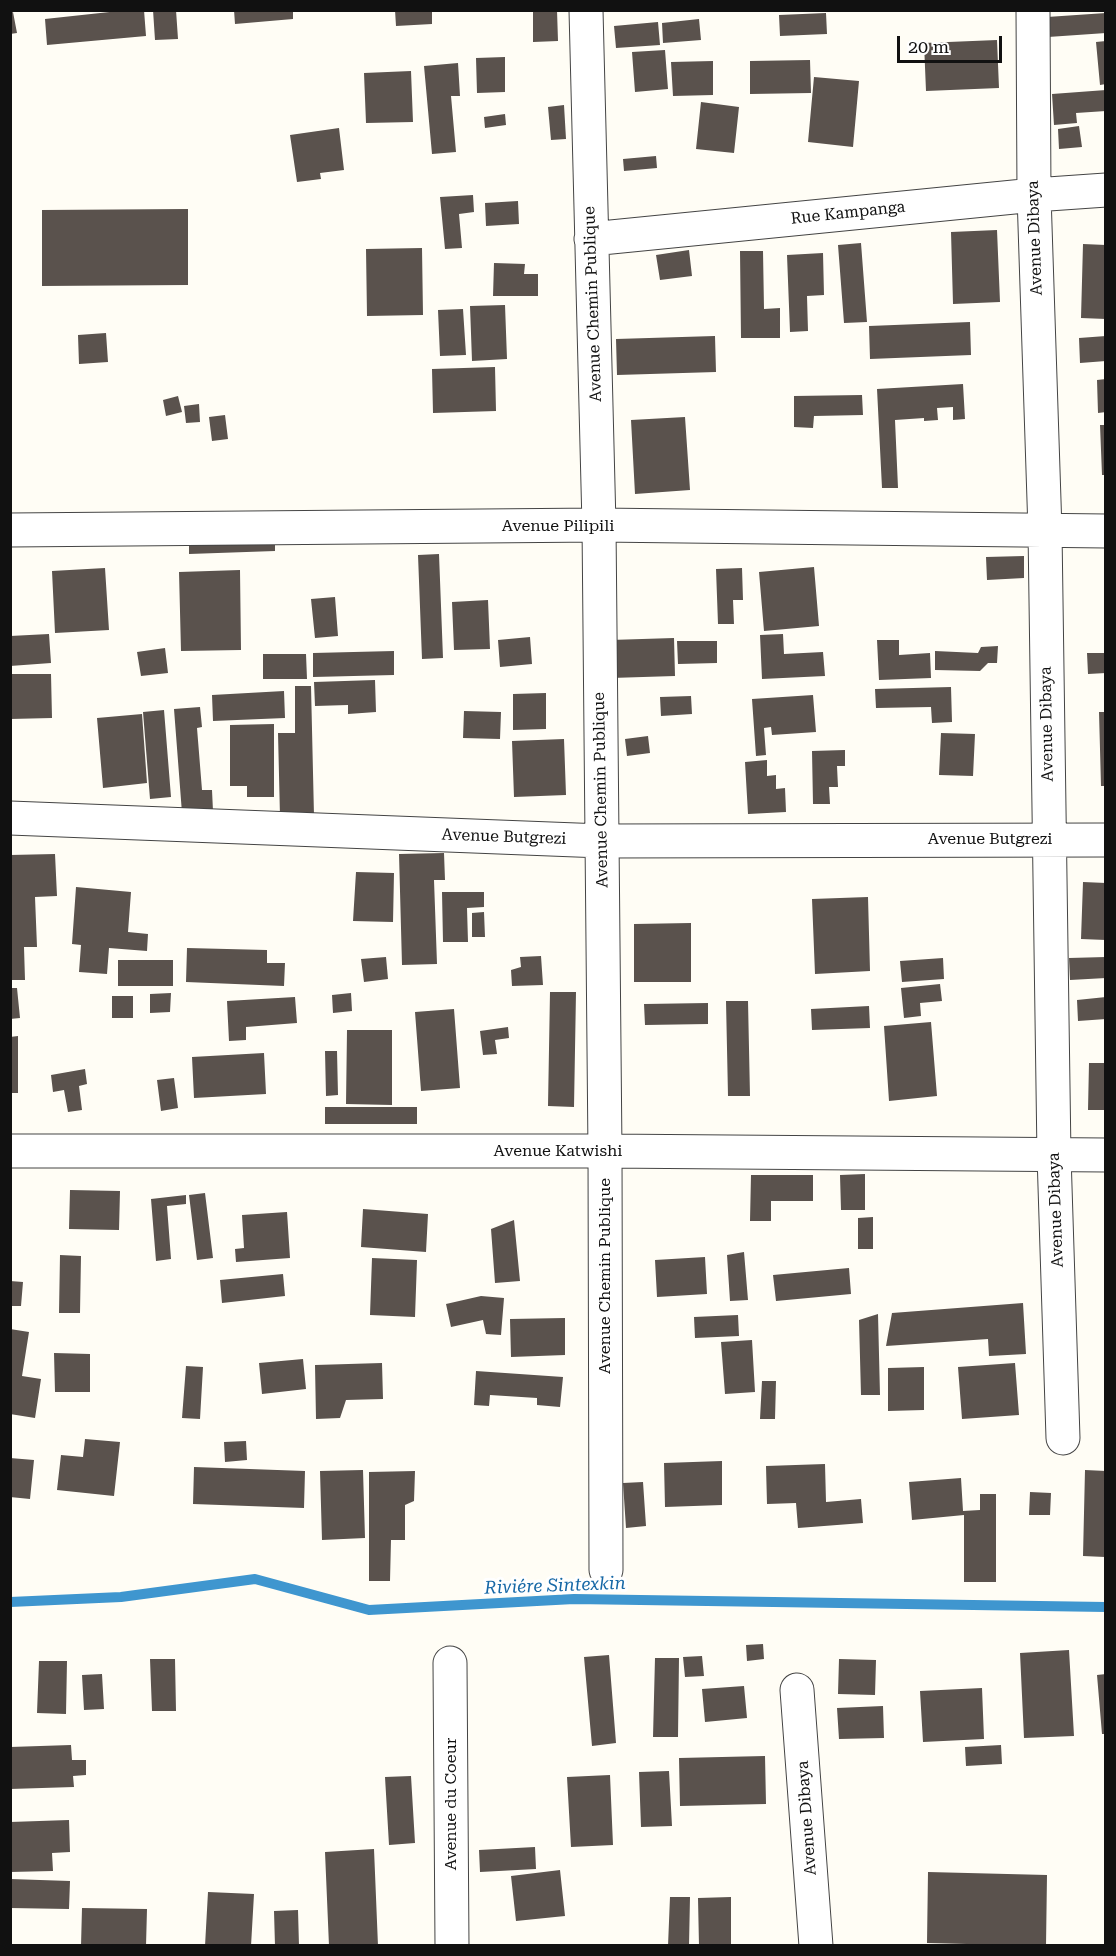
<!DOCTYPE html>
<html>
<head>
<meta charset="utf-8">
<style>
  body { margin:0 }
  #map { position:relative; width:1116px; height:1956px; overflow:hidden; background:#fffdf5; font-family:"Roboto Serif",serif }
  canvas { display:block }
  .frame { position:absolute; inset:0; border:12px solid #111; pointer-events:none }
  .scale { position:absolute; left:897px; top:36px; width:105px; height:27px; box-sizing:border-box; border:3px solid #111; border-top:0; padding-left:8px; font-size:18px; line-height:21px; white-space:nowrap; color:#111; -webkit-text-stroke:4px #fff; paint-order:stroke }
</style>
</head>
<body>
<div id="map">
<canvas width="1116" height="1956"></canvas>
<div class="frame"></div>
<div class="scale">20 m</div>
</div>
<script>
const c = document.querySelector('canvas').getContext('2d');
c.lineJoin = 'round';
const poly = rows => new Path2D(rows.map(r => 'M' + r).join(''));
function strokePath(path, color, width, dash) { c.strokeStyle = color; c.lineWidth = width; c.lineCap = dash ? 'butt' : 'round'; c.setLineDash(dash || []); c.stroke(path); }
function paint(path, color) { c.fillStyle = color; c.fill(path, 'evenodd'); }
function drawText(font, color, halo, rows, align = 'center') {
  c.font = font + ' "Roboto Serif",serif'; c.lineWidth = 6; c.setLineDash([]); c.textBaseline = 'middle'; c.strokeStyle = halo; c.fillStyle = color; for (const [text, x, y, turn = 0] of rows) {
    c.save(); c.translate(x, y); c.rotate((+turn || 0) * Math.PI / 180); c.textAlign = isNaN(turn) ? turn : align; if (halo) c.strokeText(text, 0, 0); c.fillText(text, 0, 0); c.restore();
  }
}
strokePath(poly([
  [10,1602,121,1597,255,1579,369,1610,574,1599,1106,1607]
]), '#3f96cf', 10);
paint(poly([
  [128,10,144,10,146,36,47,45,45,19],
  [153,10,176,10,178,39,155,40],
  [234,10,293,10,293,19,235,24],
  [395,10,432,10,432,24,396,26],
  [533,10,557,10,558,41,533,42],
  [13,12,17,33,10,34,10,13],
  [826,13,827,34,780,36,779,15],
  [1106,13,1106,33,1048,37,1047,17],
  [699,19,701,40,663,43,662,23],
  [658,22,660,45,616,48,614,26],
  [997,40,999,88,926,91,924,43],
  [1106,41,1106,84,1100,85,1096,42],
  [665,50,668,89,635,92,632,52],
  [505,57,505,92,477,93,476,58],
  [810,60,811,93,750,94,750,61],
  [713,61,713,95,673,96,671,62],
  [458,63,460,96,451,96,456,152,432,154,424,66],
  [411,71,413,122,366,123,364,73],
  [814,77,859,81,853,147,808,142],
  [1106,90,1106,111,1076,113,1077,123,1054,125,1052,94],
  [701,102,739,107,734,153,696,149],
  [564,105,566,139,551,140,548,107],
  [505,114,506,125,485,128,484,117],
  [1079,126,1082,147,1059,149,1058,129],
  [339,128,344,170,320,173,321,179,297,182,290,135],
  [656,156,657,168,624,171,623,159],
  [473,195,474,212,459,214,462,248,445,249,440,197],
  [518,201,519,224,486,226,485,203],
  [188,209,188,285,42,286,42,210],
  [997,230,1000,302,953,304,951,232],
  [861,243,867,322,844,323,838,245],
  [1083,244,1106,245,1106,319,1081,318],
  [422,248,423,315,367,316,366,249],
  [689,250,692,276,660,280,656,255],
  [740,251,763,251,764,309,780,308,780,338,741,338],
  [823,253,824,295,807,296,808,331,790,332,787,255],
  [494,263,525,264,524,274,538,274,538,296,493,296],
  [505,305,507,359,472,361,470,306],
  [463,309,466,355,440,356,438,310],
  [970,322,971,355,870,359,869,326],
  [106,333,108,362,79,364,78,335],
  [715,336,716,372,617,375,616,339],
  [1106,336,1106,361,1080,363,1079,338],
  [495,367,496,411,433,413,432,369],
  [1106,379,1106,412,1098,413,1097,380],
  [963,384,965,419,953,420,953,407,937,408,938,420,924,421,924,418,895,420,898,488,882,488,877,389],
  [862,395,863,415,814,416,813,428,794,427,794,396],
  [178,396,182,412,166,416,163,400],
  [199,404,200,422,186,423,184,406],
  [225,415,228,439,212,441,209,417],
  [685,417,690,490,635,494,631,420],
  [1100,425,1106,425,1106,475,1102,475],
  [275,538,275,551,189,554,189,540],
  [439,554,443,658,422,659,418,555],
  [1024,556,1024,578,987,580,986,557],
  [814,567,819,626,764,631,759,572],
  [105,568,109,630,55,633,52,571],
  [742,568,743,600,733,600,734,624,718,624,716,569],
  [240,570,241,650,181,651,179,572],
  [335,597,338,636,315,638,311,599],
  [488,600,490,649,454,650,452,602],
  [49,634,51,663,10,666,10,636],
  [783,634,784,654,823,652,825,676,762,679,760,635],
  [530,637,532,664,500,667,498,640],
  [674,638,675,676,611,678,610,640],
  [877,640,899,640,899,655,930,653,931,678,879,680],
  [677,641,717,641,717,663,678,664],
  [998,646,997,663,988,663,980,671,935,670,935,651,978,653,981,647],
  [165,648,168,673,141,676,137,652],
  [394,651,394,675,313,677,313,653],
  [1087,653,1106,653,1106,673,1088,674],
  [263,654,306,654,307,679,263,679],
  [10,674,51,674,52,718,10,719],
  [375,680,376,712,348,714,348,705,315,706,314,682],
  [295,686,311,686,314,816,280,817,278,733,295,733],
  [951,687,952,722,932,723,931,707,876,708,875,689],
  [284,691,285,718,213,721,212,695],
  [546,693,546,729,513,730,513,694],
  [813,695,816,732,772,735,771,727,764,728,766,755,756,756,752,699],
  [691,696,692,714,661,716,660,697],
  [200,707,202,727,197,728,202,790,212,790,213,811,182,813,174,709],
  [164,710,171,797,150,799,143,712],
  [464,711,501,712,500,739,463,738],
  [1099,712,1106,712,1106,786,1101,786],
  [142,714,147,783,103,788,97,718],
  [274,724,274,797,247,797,247,786,230,786,230,725],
  [941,733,975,734,973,776,939,775],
  [648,736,650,753,627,756,625,739],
  [564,739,566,795,514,797,512,741],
  [845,750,845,766,837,766,838,787,829,787,830,804,813,804,812,751],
  [767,760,767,776,776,775,776,789,785,788,786,812,748,814,745,762],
  [444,853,445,880,434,880,437,964,402,965,399,854],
  [55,854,57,896,35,897,37,947,24,947,25,980,10,980,10,855],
  [356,872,394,873,393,922,353,921],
  [1083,882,1106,883,1106,940,1081,939],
  [76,887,131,892,128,932,148,934,147,951,109,948,107,974,79,972,81,945,72,944],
  [442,892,484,892,484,907,467,908,468,942,443,942],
  [868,897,870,971,815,974,812,899],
  [484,912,485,937,472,937,472,913],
  [691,923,691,982,634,982,634,924],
  [187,948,267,950,267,963,285,963,284,986,186,982],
  [541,956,543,985,512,986,511,970,521,967,520,957],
  [386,957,388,979,364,982,361,959],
  [1106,957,1106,978,1070,980,1069,958],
  [943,958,944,979,902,982,900,961],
  [118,960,173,960,173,986,118,986],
  [940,984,942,1001,920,1003,921,1016,904,1018,901,988],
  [10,988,17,988,20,1018,10,1019],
  [550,992,576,992,574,1107,548,1106],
  [171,993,170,1012,150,1013,150,994],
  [351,993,352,1011,333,1013,332,995],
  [112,996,133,996,133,1018,112,1018],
  [295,997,297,1023,246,1027,246,1040,229,1041,227,1001],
  [1106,997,1106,1019,1078,1021,1077,1000],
  [726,1001,748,1001,750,1096,728,1096],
  [708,1003,708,1024,645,1025,644,1004],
  [869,1006,870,1028,812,1030,811,1009],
  [454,1009,460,1088,421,1091,415,1012],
  [931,1022,937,1096,889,1101,884,1026],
  [508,1027,509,1038,495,1040,497,1054,483,1055,480,1031],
  [347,1030,392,1030,392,1105,346,1104],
  [18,1036,18,1093,10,1093,10,1037],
  [325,1051,337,1051,338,1095,326,1096],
  [264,1053,266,1094,194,1098,192,1057],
  [1089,1063,1106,1063,1106,1110,1088,1110],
  [85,1069,87,1084,79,1086,82,1110,68,1112,64,1090,53,1092,51,1075],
  [174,1078,178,1108,161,1111,157,1080],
  [325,1107,417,1107,417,1124,325,1124],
  [865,1174,865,1210,841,1210,840,1175],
  [751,1175,813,1175,813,1201,771,1201,771,1221,750,1221],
  [70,1190,120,1191,119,1230,69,1229],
  [205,1193,213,1258,197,1260,189,1195],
  [186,1195,186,1204,167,1206,171,1259,156,1261,151,1199],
  [363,1209,428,1214,426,1252,361,1247],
  [287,1212,290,1258,236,1262,235,1249,244,1248,242,1215],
  [873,1217,873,1249,858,1249,858,1218],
  [514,1220,520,1281,495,1283,491,1229],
  [744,1252,748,1300,730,1301,727,1255],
  [60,1255,81,1256,80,1313,59,1313],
  [705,1257,707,1294,657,1297,655,1260],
  [372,1258,417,1260,415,1317,370,1315],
  [849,1268,851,1294,776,1301,773,1275],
  [283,1274,285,1296,222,1303,220,1280],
  [10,1281,23,1282,21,1306,10,1306],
  [481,1296,504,1298,501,1335,486,1334,483,1320,451,1327,446,1304],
  [1023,1303,1026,1354,989,1356,988,1339,886,1346,892,1313],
  [878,1314,880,1395,861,1395,859,1320],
  [738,1315,739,1336,695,1338,694,1317],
  [565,1318,565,1355,511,1357,510,1319],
  [10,1329,29,1332,22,1376,41,1379,35,1418,10,1414],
  [752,1340,755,1392,725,1394,721,1342],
  [54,1353,90,1354,90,1392,55,1392],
  [303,1359,306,1389,262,1394,259,1363],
  [382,1363,383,1399,346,1400,340,1418,316,1419,315,1365],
  [1015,1363,1019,1415,962,1419,958,1367],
  [186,1366,203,1367,200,1419,182,1418],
  [924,1367,924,1410,888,1411,888,1368],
  [476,1371,563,1377,560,1407,537,1405,537,1398,490,1395,489,1406,474,1405],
  [762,1381,776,1381,775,1419,760,1419],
  [85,1439,120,1442,114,1496,57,1490,61,1455,83,1457],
  [246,1441,247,1460,225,1462,224,1442],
  [10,1458,34,1460,30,1499,10,1497],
  [722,1461,722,1505,665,1507,664,1463],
  [825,1464,826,1502,861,1499,863,1523,798,1528,796,1503,767,1504,766,1466],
  [194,1467,305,1471,304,1508,193,1504],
  [363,1470,365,1538,322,1540,320,1471],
  [1085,1470,1106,1471,1105,1557,1083,1556],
  [415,1471,414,1501,405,1505,405,1540,391,1540,390,1581,369,1581,369,1472],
  [961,1478,963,1511,980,1510,980,1494,996,1494,996,1582,964,1582,964,1515,912,1520,909,1482],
  [643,1482,646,1526,626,1528,623,1483],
  [1030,1492,1051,1493,1050,1515,1029,1515],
  [763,1644,764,1659,747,1661,746,1645],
  [1069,1650,1074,1736,1024,1738,1020,1653],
  [609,1655,616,1743,592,1746,584,1657],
  [702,1656,704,1676,685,1677,683,1657],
  [655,1658,679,1658,678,1737,653,1737],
  [150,1659,175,1659,176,1711,152,1711],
  [839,1659,876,1660,875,1695,838,1694],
  [39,1661,67,1661,66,1714,37,1713],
  [102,1674,104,1709,84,1710,82,1675],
  [1106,1674,1106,1734,1102,1734,1097,1675],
  [744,1686,747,1718,705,1722,702,1689],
  [982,1688,984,1739,923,1742,920,1691],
  [883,1706,884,1738,839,1739,837,1708],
  [71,1745,72,1760,86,1760,86,1775,73,1776,74,1787,10,1789,10,1747],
  [1001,1745,1002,1764,966,1766,965,1747],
  [765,1756,766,1804,680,1806,679,1758],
  [669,1771,672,1826,641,1827,639,1772],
  [610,1775,613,1845,571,1847,567,1777],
  [411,1776,415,1843,389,1845,385,1777],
  [69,1820,70,1852,52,1853,53,1871,10,1872,10,1822],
  [535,1847,536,1869,480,1872,479,1850],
  [374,1849,378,1946,329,1946,325,1852],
  [560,1870,565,1916,516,1921,511,1876],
  [928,1872,1047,1875,1046,1946,927,1943],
  [10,1879,70,1881,69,1909,10,1908],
  [208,1892,254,1894,251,1946,205,1946],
  [670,1897,690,1897,689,1946,668,1946],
  [731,1897,731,1946,699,1946,698,1898],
  [82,1908,147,1909,146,1946,81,1946],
  [298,1910,299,1946,275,1946,274,1911]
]), '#5a524d');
const street = poly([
  [586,10,599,525,605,1151,606,1570],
  [1033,10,1034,195,1045,531,1054,1155,1063,1438],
  [591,239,1034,195,1106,190],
  [10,530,599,525,1106,531],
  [10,818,602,841,1106,840],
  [10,1151,605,1151,1106,1155],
  [450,1663,452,1946],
  [797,1690,816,1946]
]);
strokePath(street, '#444', 35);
strokePath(street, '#fff', 33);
drawText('16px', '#111', '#fff', [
  ["Rue Kampanga",848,213,-6],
  ["Avenue Dibaya",1035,238,-92],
  ["Avenue Chemin Publique",593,304,-92],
  ["Avenue Pilipili",558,526],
  ["Avenue Dibaya",1047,724,-91],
  ["Avenue Chemin Publique",601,790,-91],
  ["Avenue Butgrezi",504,837,2],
  ["Avenue Butgrezi",990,839],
  ["Avenue Katwishi",558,1151],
  ["Avenue Dibaya",1056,1210,-92],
  ["Avenue Chemin Publique",605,1276,-90],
  ["Avenue du Coeur",451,1804,-90],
  ["Avenue Dibaya",807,1818,-94]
]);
drawText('italic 18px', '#1768a6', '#fff', [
  ["Riviére Sintexkin",555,1586,-2]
]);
</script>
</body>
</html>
